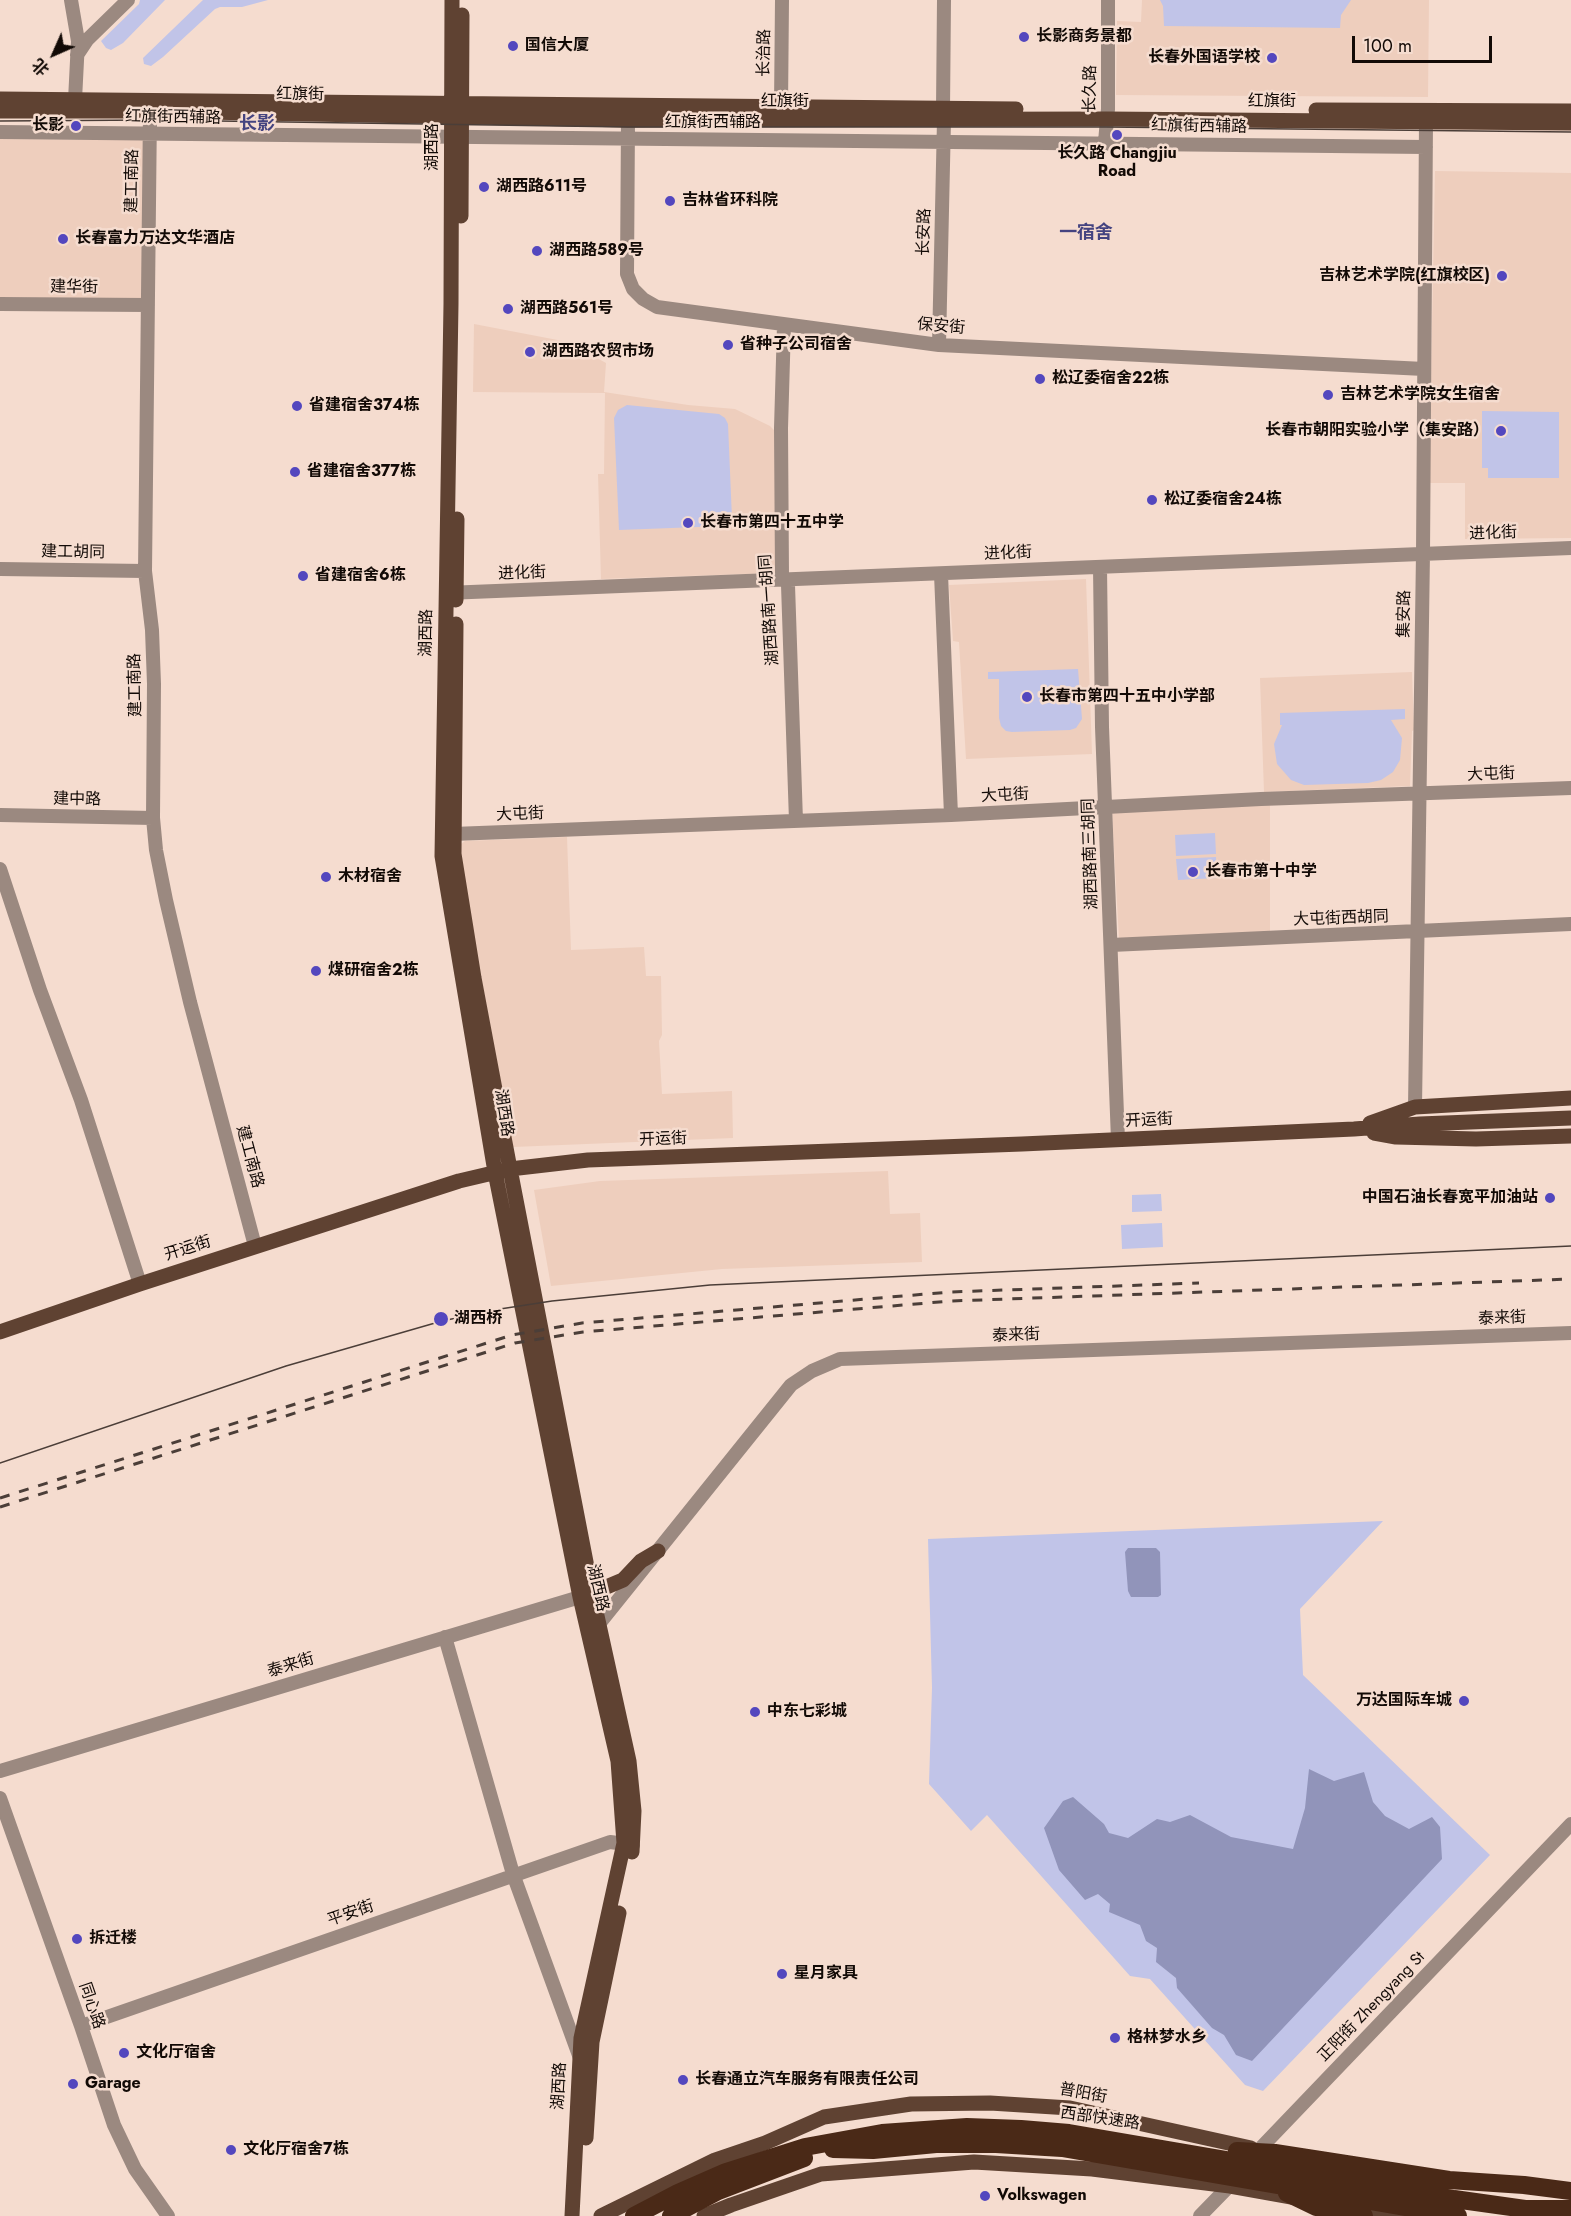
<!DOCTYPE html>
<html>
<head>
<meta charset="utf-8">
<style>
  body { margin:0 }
  #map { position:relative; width:1571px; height:2216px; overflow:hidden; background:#f5dccf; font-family:Jost,"Noto Sans SC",sans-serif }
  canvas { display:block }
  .north { position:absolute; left:24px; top:24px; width:60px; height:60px; -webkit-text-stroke:4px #f5dccf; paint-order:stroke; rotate:225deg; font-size:16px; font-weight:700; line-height:24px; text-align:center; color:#120a06 }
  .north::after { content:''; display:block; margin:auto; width:21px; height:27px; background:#120a06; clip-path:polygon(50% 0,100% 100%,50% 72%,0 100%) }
  .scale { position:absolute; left:1352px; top:36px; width:140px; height:27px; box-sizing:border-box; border:3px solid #120a06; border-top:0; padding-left:8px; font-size:18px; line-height:21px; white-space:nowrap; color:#120a06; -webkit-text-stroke:4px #f5dccf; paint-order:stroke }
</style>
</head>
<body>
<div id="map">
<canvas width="1571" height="2216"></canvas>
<div class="north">北</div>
<div class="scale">100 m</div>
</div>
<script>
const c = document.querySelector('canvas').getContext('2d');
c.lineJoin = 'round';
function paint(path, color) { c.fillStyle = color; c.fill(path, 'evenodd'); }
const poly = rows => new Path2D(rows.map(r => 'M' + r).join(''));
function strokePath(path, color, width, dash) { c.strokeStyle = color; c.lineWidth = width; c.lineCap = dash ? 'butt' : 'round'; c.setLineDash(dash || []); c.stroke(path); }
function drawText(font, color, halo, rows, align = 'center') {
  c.font = font + ' Jost,"Noto Sans SC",sans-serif'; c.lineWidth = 5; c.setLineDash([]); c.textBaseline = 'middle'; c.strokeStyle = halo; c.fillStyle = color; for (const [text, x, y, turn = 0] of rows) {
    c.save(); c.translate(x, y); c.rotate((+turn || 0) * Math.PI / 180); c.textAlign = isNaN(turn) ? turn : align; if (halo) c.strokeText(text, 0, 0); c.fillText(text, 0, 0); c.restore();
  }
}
paint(poly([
  [1142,0,1429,0,1428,97,1116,95,1117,21,1141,22],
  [0,139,145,140,143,301,0,297],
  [1435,171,1571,173,1571,538,1465,539,1465,483,1429,483],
  [474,324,568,342,606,363,604,392,688,405,735,409,770,426,775,431,776,573,601,579,598,474,604,474,605,393,473,392],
  [1086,579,1092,754,966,759,959,642,953,641,949,585],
  [1412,672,1414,730,1412,731,1410,786,1264,792,1260,678],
  [1270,803,1270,933,1119,939,1112,812],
  [567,837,571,950,644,947,646,976,661,976,662,1035,659,1041,662,1094,732,1091,733,1138,513,1147,472,928,460,853,461,844,465,841],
  [888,1171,890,1214,920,1213,922,1262,722,1269,551,1286,534,1190,600,1181]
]), '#eecebd');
paint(poly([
  [140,0,165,0,123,43,111,50,106,48,101,41,139,4],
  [203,0,268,0,242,7,220,7,215,9,163,57,151,66,144,64,143,58],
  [1160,0,1351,0,1341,15,1340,28,1164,26,1163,6],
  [627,405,719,414,725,418,728,424,732,519,729,524,724,526,619,530,614,418,618,410],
  [1482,411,1559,412,1559,478,1488,478,1488,468,1482,468],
  [1078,669,1082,719,1076,728,1070,730,1012,732,1006,731,1001,726,999,718,999,679,988,679,988,672],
  [1405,709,1405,719,1391,720,1402,738,1400,760,1393,772,1381,780,1368,783,1304,785,1291,780,1277,764,1274,744,1282,725,1280,725,1280,713],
  [1215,833,1216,854,1176,856,1175,835],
  [1216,857,1217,878,1178,880,1176,859],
  [1161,1194,1162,1211,1132,1212,1132,1195],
  [1162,1223,1163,1247,1122,1249,1121,1225],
  [1383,1521,1300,1609,1303,1675,1490,1855,1263,2091,1245,2085,1150,1979,1130,1976,987,1815,971,1831,929,1784,932,1688,928,1539]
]), '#c1c4e8');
paint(poly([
  [1128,1548,1156,1548,1160,1552,1161,1595,1158,1597,1131,1597,1128,1591,1125,1552],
  [1309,1769,1334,1781,1364,1772,1373,1802,1385,1816,1409,1829,1432,1817,1440,1827,1442,1859,1252,2061,1236,2055,1224,2035,1212,2028,1177,1988,1176,1978,1156,1962,1157,1948,1146,1941,1140,1925,1109,1912,1110,1904,1098,1894,1085,1900,1059,1870,1044,1828,1063,1801,1073,1797,1104,1824,1109,1833,1128,1838,1157,1819,1170,1822,1190,1815,1231,1837,1293,1849,1305,1808]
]), '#9194ba');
strokePath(poly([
  [71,0,78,41,75,100],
  [77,55,87,40,128,0],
  [781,107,782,0],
  [943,109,944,0],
  [150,111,145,571,152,630,154,684,153,818,156,850,166,900,190,1002,255,1246],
  [628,120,627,274,633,289,643,299,657,307,939,345,1424,369],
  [0,132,1426,147],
  [1105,142,1108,109,1108,0],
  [0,304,148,305],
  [784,325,781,428,782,575,788,585,796,821],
  [939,345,944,120],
  [1100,567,1102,727,1118,1140],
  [0,569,145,571],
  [941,574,951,815],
  [446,593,1571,548],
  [0,815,153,818],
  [443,837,453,834,951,815,1261,799,1571,788],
  [0,869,40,990,81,1100,140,1284],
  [1111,945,1571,924],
  [1415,1107,1423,553,1426,121],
  [594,1630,791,1385,812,1371,840,1359,1571,1333],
  [445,1637,513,1874,580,2058],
  [0,1771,590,1594],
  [0,1798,81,2026,114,2125,135,2169,168,2216],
  [81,2026,610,1842,633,1845],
  [1253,2156,1571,1824],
  [1200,2216,1234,2181]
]), '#9b8980', 14);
strokePath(poly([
  [452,0,451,304,442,856,495,1172,580,1597,618,1761,624,1843,581,2038,572,2216],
  [0,99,1016,109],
  [1316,110,1571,111],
  [0,111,150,111,628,120,1107,119,1571,123],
  [461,216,462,15],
  [456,600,457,519],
  [456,624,454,854,474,978,510,1169,592,1593,629,1761,634,1811,632,1852],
  [1370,1123,1415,1107,1571,1098],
  [1374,1133,1396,1137,1476,1139,1571,1136],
  [0,1332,140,1284,459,1181,510,1169,588,1160,1022,1144,1354,1129,1420,1124,1571,1118],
  [592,1593,623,1580,641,1561,658,1551],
  [586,2138,592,2042,619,1913],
  [1353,2208,1401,2216],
  [601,2216,715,2160,765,2143,824,2117,911,2104,990,2103,1070,2108,1251,2148],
  [704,2216,731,2205,821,2174,974,2162,1092,2169,1230,2186,1297,2198]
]), '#5f4232', 15);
strokePath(poly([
  [0,121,150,120,628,127,1106,127,1571,132],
  [0,1463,286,1366,442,1321,500,1309,552,1301,710,1285,1571,1246]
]), '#4b3e38', 1.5);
strokePath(poly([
  [0,1498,512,1335,582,1323,950,1292,1199,1283],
  [0,1507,515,1343,583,1332,951,1301,1571,1279]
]), '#4b3e38', 3, [10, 10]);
strokePath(poly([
  [833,2149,873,2150,936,2144,996,2144,1062,2148,1458,2216],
  [1237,2151,1275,2153,1449,2180,1524,2185,1571,2191],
  [1287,2193,1316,2207,1364,2216],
  [634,2216,678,2193,726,2172,805,2147,882,2133,967,2127,1021,2129,1069,2133,1454,2199,1525,2209,1571,2209],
  [671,2216,718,2191,804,2158]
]), '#4a2917', 18);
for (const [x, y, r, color] of [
  [1024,37,6,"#5347be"],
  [513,46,6,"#5347be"],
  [1272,58,6,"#5347be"],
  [76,126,6,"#5347be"],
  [1117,135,6,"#5347be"],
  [484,187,6,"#5347be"],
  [670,201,6,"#5347be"],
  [63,239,6,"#5347be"],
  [537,251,6,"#5347be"],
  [1502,276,6,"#5347be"],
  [508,309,6,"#5347be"],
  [728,345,6,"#5347be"],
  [530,352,6,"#5347be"],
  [1040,379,6,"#5347be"],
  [1328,395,6,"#5347be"],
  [297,406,6,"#5347be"],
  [1501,431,6,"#5347be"],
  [295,472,6,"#5347be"],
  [1152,500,6,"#5347be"],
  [688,523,6,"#5347be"],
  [303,576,6,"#5347be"],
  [1027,697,6,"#5347be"],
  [1193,872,6,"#5347be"],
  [326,877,6,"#5347be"],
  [316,971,6,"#5347be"],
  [1550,1198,6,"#5347be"],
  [441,1319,8,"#5347be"],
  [1464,1701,6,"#5347be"],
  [755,1712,6,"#5347be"],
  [77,1939,6,"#5347be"],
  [782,1974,6,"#5347be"],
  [1115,2038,6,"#5347be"],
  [124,2053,6,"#5347be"],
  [683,2080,6,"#5347be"],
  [73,2084,6,"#5347be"],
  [231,2150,6,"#5347be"],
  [985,2196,6,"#5347be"]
]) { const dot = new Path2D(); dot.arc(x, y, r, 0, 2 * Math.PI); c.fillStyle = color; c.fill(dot); strokePath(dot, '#f5dccf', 2); }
drawText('bold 16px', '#120a06', '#f5dccf', [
  ["长影商务景都",1036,37],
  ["国信大厦",525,46],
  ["长春外国语学校",1260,58,"right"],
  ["长影",64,126,"right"],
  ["长久路 Changjiu",1117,154,"center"],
  ["Road",1117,172,"center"],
  ["湖西路611号",496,187],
  ["吉林省环科院",682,201],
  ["长春富力万达文华酒店",75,239],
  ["湖西路589号",549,251],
  ["吉林艺术学院(红旗校区)",1490,276,"right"],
  ["湖西路561号",520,309],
  ["省种子公司宿舍",740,345],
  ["湖西路农贸市场",542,352],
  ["松辽委宿舍22栋",1052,379],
  ["吉林艺术学院女生宿舍",1340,395],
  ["省建宿舍374栋",309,406],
  ["长春市朝阳实验小学（集安路）",1489,431,"right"],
  ["省建宿舍377栋",307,472],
  ["松辽委宿舍24栋",1164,500],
  ["长春市第四十五中学",700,523],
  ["省建宿舍6栋",315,576],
  ["长春市第四十五中小学部",1039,697],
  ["长春市第十中学",1205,872],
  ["木材宿舍",338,877],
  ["煤研宿舍2栋",328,971],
  ["中国石油长春宽平加油站",1538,1198,"right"],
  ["湖西桥",454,1319],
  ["万达国际车城",1452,1701,"right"],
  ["中东七彩城",767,1712],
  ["拆迁楼",89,1939],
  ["星月家具",794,1974],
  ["格林梦水乡",1127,2038],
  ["文化厅宿舍",136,2053],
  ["长春通立汽车服务有限责任公司",695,2080],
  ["Garage",85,2084],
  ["文化厅宿舍7栋",243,2150],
  ["Volkswagen",997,2196]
], 'left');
drawText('16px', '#120a06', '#f5dccf', [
  ["长治路",765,53,-89],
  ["长久路",1091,89,-89],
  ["红旗街",300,95,1],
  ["红旗街",785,102],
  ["红旗街",1272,102],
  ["红旗街西辅路",173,118,1],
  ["红旗街西辅路",713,123],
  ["红旗街西辅路",1199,127,1],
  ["湖西路",433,147,-90],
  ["建工南路",133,181,-89],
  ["长安路",925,232,-88],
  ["建华街",74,288,1],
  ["保安街",941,327,5],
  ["进化街",1493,534,-2],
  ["建工胡同",73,553,1],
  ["进化街",1008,554,-3],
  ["进化街",522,574,-2],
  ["湖西路南一胡同",770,610,-94],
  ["集安路",1405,614,-89],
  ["湖西路",427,633,-89],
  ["建工南路",136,685,-91],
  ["大屯街",1491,775,-2],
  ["大屯街",1005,796,-3],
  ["建中路",77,800,1],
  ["大屯街",520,815,-2],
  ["湖西路南三胡同",1091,854,-92],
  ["大屯街西胡同",1341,919,-2],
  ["湖西路",503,1113,81],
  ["开运街",1149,1121,-3],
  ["开运街",663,1140,-2],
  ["建工南路",249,1157,75],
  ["开运街",188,1249,-18],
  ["泰来街",1502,1319,-2],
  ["泰来街",1016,1336,-2],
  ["湖西路",597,1588,77],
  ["泰来街",291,1666,-17],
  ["平安街",351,1914,-19],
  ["同心路",91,2006,71],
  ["正阳街 Zhengyang St",1372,2007,-46],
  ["湖西路",560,2086,-87],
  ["普阳街",1083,2094,10],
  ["西部快速路",1100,2119,8]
]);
drawText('bold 18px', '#444380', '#f5dccf', [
  ["长影",257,125],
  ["一宿舍",1086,234]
]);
</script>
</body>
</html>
